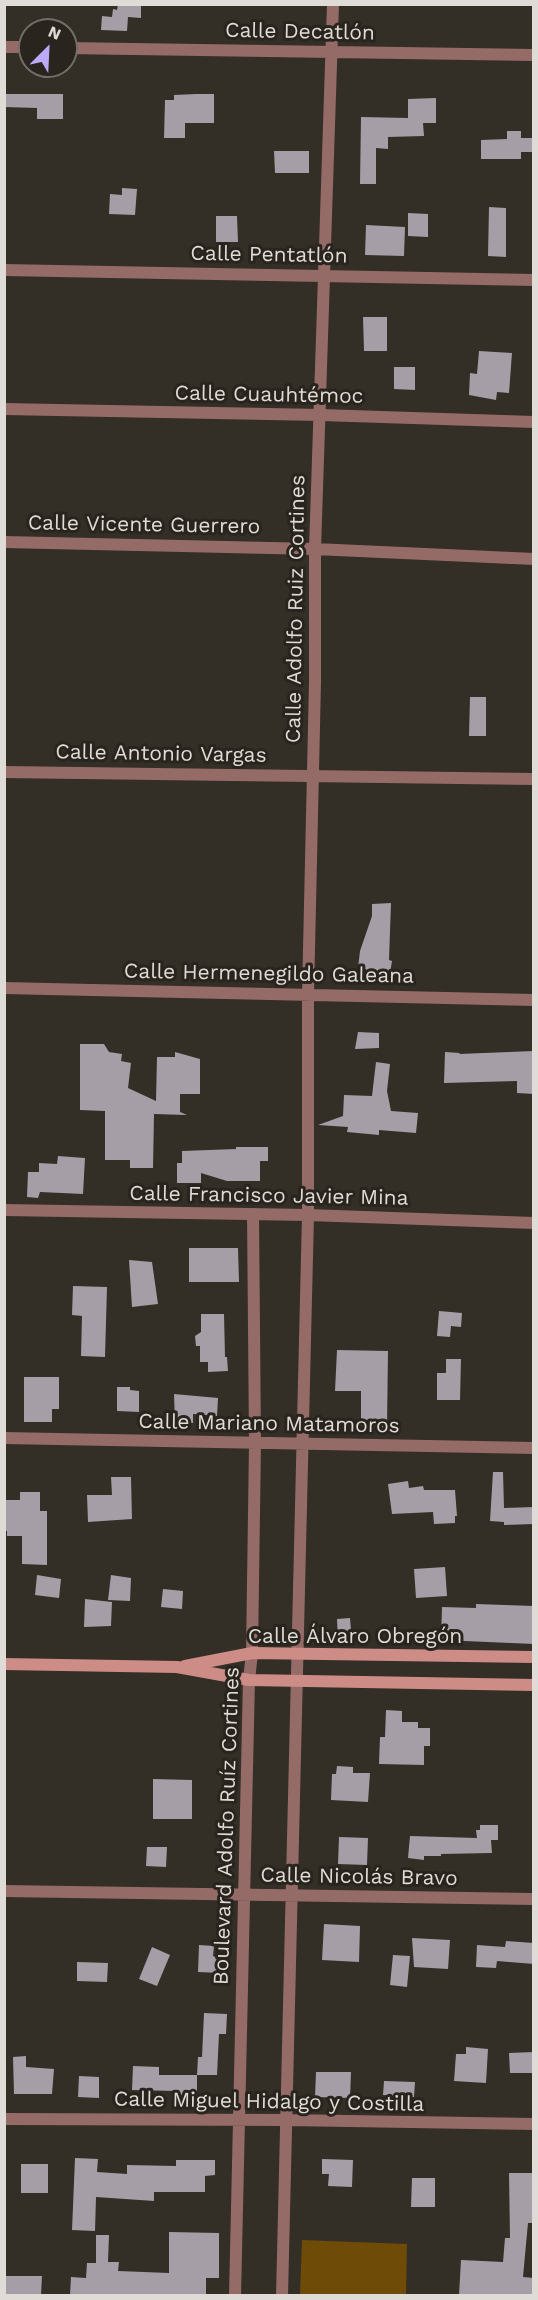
<!DOCTYPE html>
<html>
<head>
<meta charset="utf-8">
<style>
  body { margin:0 }
  #map { position:relative; width:538px; height:2300px; overflow:hidden; background:#332e26; font-family:"Work Sans",sans-serif }
  canvas { display:block }
  .frame { position:absolute; inset:0; border:6px solid #dfdcd7; pointer-events:none }
  .north { position:absolute; left:18px; top:18px; width:60px; height:60px; box-sizing:border-box; background:#29241d; border:2px solid #726e67; border-radius:50%; rotate:24deg; font-size:16px; font-weight:700; line-height:24px; text-align:center; color:#dfdcd7 }
  .north::after { content:''; display:block; margin:auto; width:21px; height:27px; background:#bbaaf6; clip-path:polygon(50% 0,100% 100%,50% 72%,0 100%) }
</style>
</head>
<body>
<div id="map">
<canvas width="538" height="2300"></canvas>
<div class="frame"></div>
<div class="north">N</div>
</div>
<script>
const c = document.querySelector('canvas').getContext('2d');
c.lineJoin = 'round';
function paint(path, color) { c.fillStyle = color; c.fill(path, 'evenodd'); }
const poly = rows => new Path2D(rows.map(r => 'M' + r).join(''));
function strokePath(path, color, width, dash) { c.strokeStyle = color; c.lineWidth = width; c.lineCap = dash ? 'butt' : 'round'; c.setLineDash(dash || []); c.stroke(path); }
function drawText(font, color, halo, rows, align = 'center') {
  c.font = font + ' "Work Sans",sans-serif'; c.lineWidth = 6; c.setLineDash([]); c.textBaseline = 'middle'; c.strokeStyle = halo; c.fillStyle = color; for (const [text, x, y, turn = 0] of rows) {
    c.save(); c.translate(x, y); c.rotate((+turn || 0) * Math.PI / 180); c.textAlign = isNaN(turn) ? turn : align; if (halo) c.strokeText(text, 0, 0); c.fillText(text, 0, 0); c.restore();
  }
}
paint(poly([
  [302,2240,407,2244,406,2295,300,2295]
]), '#6e4c08');
paint(poly([
  [118,4,141,4,141,18,128,17,127,31,101,30,102,16,112,17,113,9,117,10],
  [4,94,63,94,63,119,37,119,37,108,4,107],
  [196,94,214,94,214,123,185,123,185,138,164,138,165,100,174,100,174,95],
  [436,98,436,123,423,123,424,136,388,137,388,149,376,148,376,184,360,184,361,117,408,118,408,99],
  [507,131,521,131,521,138,534,138,534,152,521,152,521,159,481,159,481,140,507,139],
  [274,151,309,151,309,173,275,173],
  [122,188,137,189,135,215,109,214,110,194,122,195],
  [489,207,506,208,506,257,488,256],
  [408,213,428,214,428,237,408,236],
  [216,216,237,216,238,242,216,242],
  [366,225,405,227,404,256,365,255],
  [363,317,387,317,387,351,364,351],
  [479,351,512,353,509,393,497,392,496,400,469,395,470,373,477,374],
  [394,367,415,367,415,390,394,389],
  [470,697,486,697,486,736,469,736],
  [391,903,389,960,392,961,389,980,365,977,366,969,358,968,360,951,372,916,372,904],
  [358,1032,379,1033,379,1048,355,1049],
  [80,1044,104,1044,109,1052,122,1054,121,1061,131,1063,128,1088,156,1101,157,1057,175,1057,175,1052,200,1059,200,1094,180,1094,180,1112,187,1115,154,1114,153,1168,130,1168,130,1160,105,1160,105,1111,80,1110],
  [534,1051,534,1094,517,1093,517,1081,444,1083,445,1052,460,1053,459,1054],
  [376,1062,390,1064,387,1091,391,1111,418,1113,416,1133,379,1130,379,1135,347,1132,348,1127,318,1125,343,1116,344,1095,372,1096],
  [236,1147,268,1147,268,1161,260,1161,260,1181,227,1181,201,1173,201,1183,177,1183,177,1163,182,1163,182,1151,236,1149],
  [58,1156,85,1158,83,1194,40,1192,38,1198,27,1197,28,1172,39,1172,39,1163,57,1164],
  [189,1248,238,1248,239,1282,189,1282],
  [129,1260,152,1262,158,1304,132,1307],
  [73,1286,107,1287,105,1357,81,1356,82,1316,72,1315],
  [439,1311,462,1313,461,1327,451,1326,450,1337,437,1336],
  [201,1314,224,1314,225,1357,227,1357,228,1371,208,1372,208,1362,200,1362,200,1346,196,1346,195,1336,201,1332],
  [337,1350,388,1351,387,1428,361,1426,361,1391,335,1391],
  [446,1359,461,1359,460,1400,437,1400,437,1373,446,1373],
  [24,1377,59,1377,59,1409,52,1409,52,1422,24,1422],
  [117,1387,130,1387,130,1390,139,1391,139,1412,117,1411],
  [174,1394,218,1398,217,1416,193,1414,193,1423,175,1422],
  [493,1472,503,1472,504,1508,534,1507,534,1524,504,1525,504,1522,490,1521],
  [111,1477,131,1477,132,1519,88,1522,87,1495,112,1495],
  [408,1481,409,1488,423,1486,424,1490,455,1490,457,1516,455,1516,455,1523,434,1524,433,1512,392,1514,388,1484],
  [20,1492,40,1492,40,1511,47,1511,47,1565,22,1564,22,1536,7,1536,7,1531,4,1531,4,1500,20,1500],
  [445,1567,447,1596,416,1598,414,1569],
  [37,1575,61,1579,59,1598,35,1595],
  [111,1575,131,1578,130,1601,108,1600],
  [163,1589,183,1591,182,1609,161,1607],
  [85,1599,112,1602,111,1626,84,1627],
  [476,1604,534,1606,534,1644,441,1640,442,1607,476,1608],
  [350,1618,352,1642,338,1642,337,1619],
  [386,1710,402,1711,402,1722,418,1722,418,1728,430,1728,430,1746,424,1746,424,1765,379,1764,380,1737,385,1737],
  [337,1766,353,1767,353,1773,370,1773,368,1802,331,1800,332,1774,336,1774],
  [153,1779,192,1780,192,1819,153,1819],
  [480,1825,498,1825,498,1840,491,1840,492,1853,441,1854,441,1856,424,1856,424,1860,408,1858,410,1836,477,1838,476,1830,480,1830],
  [339,1837,368,1838,367,1865,338,1864],
  [147,1847,167,1847,166,1867,146,1866],
  [324,1924,360,1926,359,1962,322,1960],
  [412,1938,450,1940,448,1969,414,1967],
  [506,1941,534,1943,534,1964,497,1961,496,1968,476,1967,477,1945,505,1947],
  [199,1945,214,1946,213,1956,222,1960,221,1973,198,1972],
  [152,1947,170,1955,157,1986,139,1979],
  [393,1955,410,1956,407,1987,390,1985],
  [77,1962,108,1963,107,1982,77,1981],
  [204,2013,227,2014,226,2034,219,2034,217,2075,197,2075,198,2057,202,2057],
  [466,2047,488,2049,486,2083,454,2081,456,2054,466,2054],
  [534,2052,534,2073,510,2073,509,2053],
  [26,2056,26,2067,54,2069,52,2094,14,2094,13,2057],
  [133,2066,159,2067,159,2075,197,2075,197,2102,177,2102,177,2091,132,2090],
  [316,2072,351,2072,350,2098,315,2097],
  [79,2076,99,2077,99,2098,78,2097],
  [384,2081,415,2082,414,2097,383,2095],
  [75,2158,98,2159,97,2172,127,2174,127,2165,176,2166,176,2160,215,2160,215,2175,205,2176,205,2192,154,2192,154,2201,96,2197,95,2231,72,2230],
  [322,2159,353,2160,352,2187,328,2186,329,2174,322,2174],
  [21,2164,48,2164,48,2193,21,2193],
  [509,2173,534,2173,534,2223,528,2223,523,2277,534,2278,534,2295,459,2295,461,2260,503,2262,505,2238,510,2238],
  [412,2178,435,2178,435,2207,411,2207],
  [169,2232,219,2233,219,2278,206,2278,206,2295,70,2295,71,2277,86,2278,87,2263,96,2263,96,2235,109,2235,108,2262,119,2262,118,2271,169,2273],
  [4,2276,42,2276,41,2295,4,2295]
]), '#a69ea6');
strokePath(poly([
  [4,47,30,47],
  [66,48,534,55],
  [4,270,534,280],
  [4,409,321,415,534,422],
  [4,542,315,549,534,559],
  [4,772,534,779],
  [4,988,534,1000],
  [4,1210,308,1215,534,1223],
  [4,1438,534,1448],
  [4,1891,534,1899],
  [4,2119,287,2120,534,2124],
  [235,2296,249,1680,252,1653,255,1443,253,1214],
  [282,2296,308,1215,308,994,315,682,315,549,333,4]
]), '#946b67', 12);
strokePath(poly([
  [4,1664,177,1667,249,1680,534,1685],
  [185,1666,252,1653,534,1657]
]), '#ce8c86', 12);
drawText('21px', '#dfdcd7', '#29241d', [
  ["Calle Decatlón",300,32,1],
  ["Calle Pentatlón",269,255,1],
  ["Calle Cuauhtémoc",269,395,1],
  ["Calle Vicente Guerrero",144,525,1],
  ["Calle Adolfo Ruiz Cortines",296,609,-89],
  ["Calle Antonio Vargas",161,754,1],
  ["Calle Hermenegildo Galeana",269,974,1],
  ["Calle Francisco Javier Mina",269,1196,1],
  ["Calle Mariano Matamoros",269,1424,1],
  ["Calle Álvaro Obregón",355,1637],
  ["Boulevard Adolfo Ruíz Cortines",227,1826,-88],
  ["Calle Nicolás Bravo",359,1877,1],
  ["Calle Miguel Hidalgo y Costilla",269,2102,1]
]);
</script>
</body>
</html>
